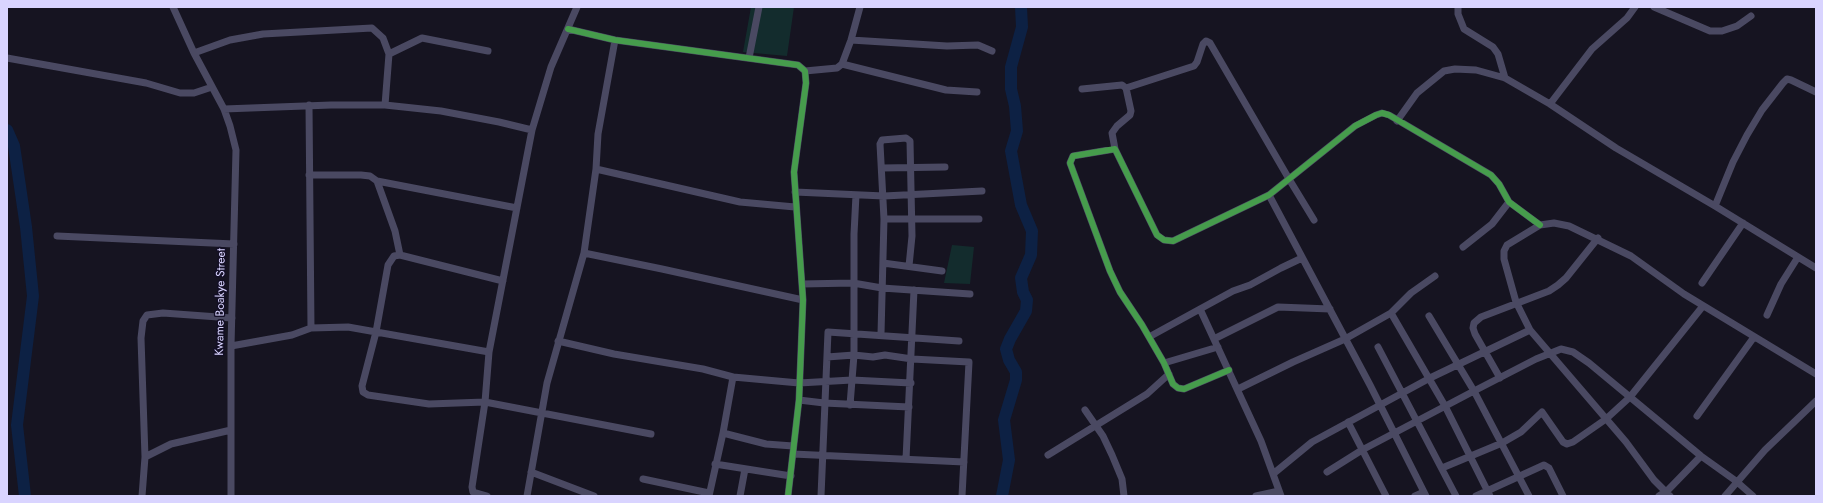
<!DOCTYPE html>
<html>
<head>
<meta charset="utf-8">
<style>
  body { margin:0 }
  #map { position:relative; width:1823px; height:503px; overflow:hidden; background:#161421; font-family:Jost,sans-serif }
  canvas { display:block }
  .frame { position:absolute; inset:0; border:8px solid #d9d4ff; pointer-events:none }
</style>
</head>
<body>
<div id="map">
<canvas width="1823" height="503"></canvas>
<div class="frame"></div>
</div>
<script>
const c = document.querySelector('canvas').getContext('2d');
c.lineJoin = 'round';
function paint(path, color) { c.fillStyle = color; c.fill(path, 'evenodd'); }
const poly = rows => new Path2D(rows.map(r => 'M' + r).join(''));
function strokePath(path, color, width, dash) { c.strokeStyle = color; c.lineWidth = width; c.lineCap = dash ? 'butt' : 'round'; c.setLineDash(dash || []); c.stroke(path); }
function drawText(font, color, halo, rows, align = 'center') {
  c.font = font + ' Jost,sans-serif'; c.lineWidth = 3; c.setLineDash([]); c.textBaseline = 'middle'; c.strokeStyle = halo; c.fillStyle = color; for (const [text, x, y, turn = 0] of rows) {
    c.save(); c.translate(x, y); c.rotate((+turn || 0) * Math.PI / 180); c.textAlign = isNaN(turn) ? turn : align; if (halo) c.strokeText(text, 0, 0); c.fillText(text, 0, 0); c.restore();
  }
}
paint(poly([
  [751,7,794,7,787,56,743,52],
  [952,245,974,247,970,284,944,283]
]), '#132c2d');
strokePath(poly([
  [7,130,14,146,26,227,33,296,17,425,25,496],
  [1002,496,1009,460,1004,420,1016,380,1016,372,1009,360,1006,349,1010,339,1026,311,1027,300,1023,292,1021,278,1031,255,1032,231,1021,205,1011,151,1017,131,1015,106,1011,89,1011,67,1022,27,1021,7]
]), '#0d2144', 12);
strokePath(poly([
  [173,7,194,53,224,109,230,126,236,150,231,346,231,496],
  [1458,7,1458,14,1464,29,1493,47,1498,54,1505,78],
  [1654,7,1710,31,1722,31,1737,26,1751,16],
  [568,29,615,40,798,65,805,71,806,83,794,172,803,300,799,400,788,496],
  [851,40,947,46,978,45,992,51],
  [194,53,230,40,263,34,372,28,383,38,389,54,385,105],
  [389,54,422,38,488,51],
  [7,58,146,83,180,93,194,93,212,87],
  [749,58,759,7],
  [842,64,946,90,977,92],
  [805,71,837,68,842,64,851,40,860,7],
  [1126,88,1194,66,1197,62,1203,44,1206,41,1210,43,1289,179,1314,220],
  [1082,89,1122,85,1126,88,1131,111,1130,115,1117,126,1112,133,1115,149],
  [1550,104,1592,49,1627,18,1635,7],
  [309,105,311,328],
  [224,109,331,105,385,105,441,111,499,122,532,130],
  [1397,121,1417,93,1444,71,1455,69,1476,70,1505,78,1550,104,1616,148,1715,206,1816,268],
  [882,168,945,167],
  [596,169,740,202,795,207],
  [309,175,361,175,370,176,377,181,395,231,400,255],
  [377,181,517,208],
  [795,192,884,196,982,191],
  [1269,195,1370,385,1426,496],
  [1715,206,1733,162,1747,135,1762,110,1783,83,1787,79,1791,80,1816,92],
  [884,219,979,219],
  [57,236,234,244],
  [1463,247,1492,224,1509,202],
  [584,253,662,269,803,300],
  [883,263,942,271],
  [503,281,400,255,394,256,388,265,376,332,362,386,363,392,368,395,429,404,485,402,651,434],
  [1702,283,1743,223],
  [802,284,853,283,882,288,970,294],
  [1391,313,1445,406,1490,496],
  [1767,315,1781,284,1798,257],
  [1429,316,1474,391,1529,496],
  [881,334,884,219,880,144,882,140,906,138,910,141,912,236,909,266],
  [1149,337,1200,309],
  [1214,339,1278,307,1330,309],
  [558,341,614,354,703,369,733,377,723,433],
  [231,346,292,335,311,328,348,327,489,352],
  [1378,347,1456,496],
  [827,357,854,355,873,357,885,355,912,359,969,362,962,496],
  [1164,363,1218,347],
  [1229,370,1184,389,1178,388,1173,384,1164,363,1142,325,1120,292,1110,271,1070,163,1073,156,1115,149,1157,235,1164,240,1173,241,1269,195,1355,126,1376,115,1382,113,1389,115,1491,175,1499,184,1509,202,1540,225],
  [733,377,799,383,852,380,911,383],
  [1500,378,1475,334,1473,328,1474,323,1481,317,1549,291,1558,285,1566,278,1598,238],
  [1238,389,1293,362,1345,339,1391,313,1411,293,1435,276],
  [799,400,824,403,909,407],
  [850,405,854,355,854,234,856,195],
  [1085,410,1103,436,1112,455,1122,479,1124,496],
  [1697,416,1754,337],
  [1348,422,1386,496],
  [793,454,964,462],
  [1048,455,1147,394,1169,374],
  [145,457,141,338,143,321,147,315,163,313,232,318],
  [906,459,914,290],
  [715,464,791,476],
  [1442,468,1502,443,1521,432,1542,412,1563,442,1567,444,1573,442,1606,419,1630,397,1703,306],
  [531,472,594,496],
  [1327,472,1362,450,1474,391,1536,359,1561,349,1573,352,1589,363,1701,456,1736,481,1753,496],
  [1273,474,1312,442,1430,378,1530,330],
  [643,479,709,493],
  [142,496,145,457,171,444,231,430],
  [487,496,473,492,472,487,485,402,489,352,532,130,551,67,577,7],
  [527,496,547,383,584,253,596,169,598,134,615,40],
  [709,496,723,433,766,444,793,446],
  [740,496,745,469],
  [821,496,828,332,959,341],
  [1256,496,1279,491],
  [1281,496,1261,441,1200,309,1233,291,1250,285,1281,268,1302,258],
  [1415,496,1424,492],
  [1476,496,1544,465,1549,468,1563,496],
  [1659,496,1668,490,1701,456],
  [1670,496,1654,480,1626,442,1530,330,1516,302,1504,259,1504,251,1507,245,1540,225,1554,223,1569,226,1631,256,1684,294,1816,374],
  [1725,496,1765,450,1816,401]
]), '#4a4962', 7);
strokePath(poly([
  [568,29,615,40,798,65,805,71,806,83,794,172,803,300,799,400,788,496],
  [1229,370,1184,389,1178,388,1173,384,1164,363,1142,325,1120,292,1110,271,1070,163,1073,156,1115,149,1157,235,1164,240,1173,241,1269,195,1355,126,1376,115,1382,113,1389,115,1491,175,1499,184,1509,202,1540,225]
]), '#469c4c', 6);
drawText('12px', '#d9d4ff', '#130f26', [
  ["Kwame Boakye Street",221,302,-89]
]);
</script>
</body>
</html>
